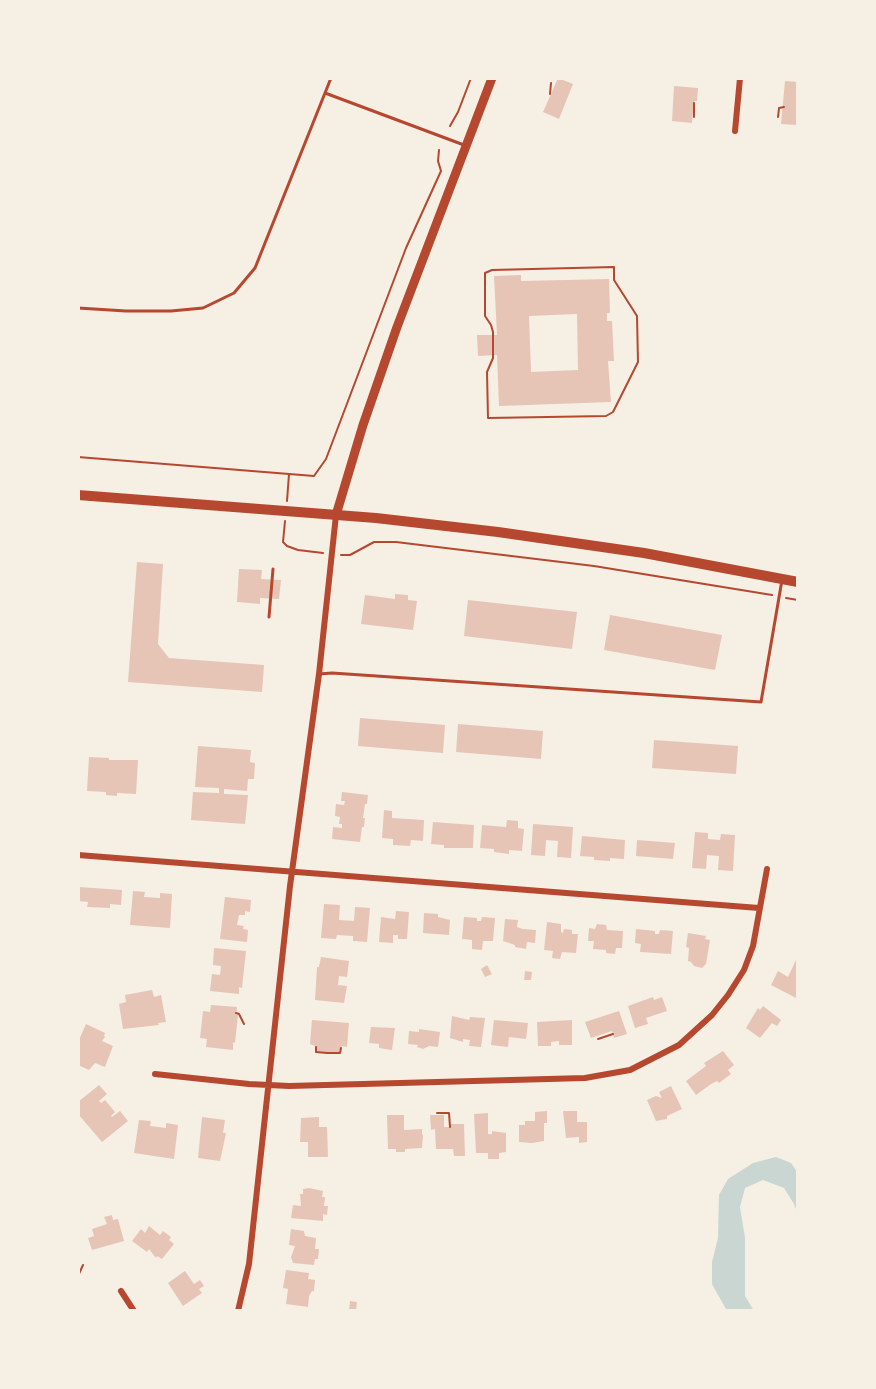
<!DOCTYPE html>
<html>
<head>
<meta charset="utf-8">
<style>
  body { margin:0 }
  #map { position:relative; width:876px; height:1389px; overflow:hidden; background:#f6efe4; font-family:Roboto,sans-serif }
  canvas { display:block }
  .frame { position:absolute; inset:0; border:80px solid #f6efe4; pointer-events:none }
</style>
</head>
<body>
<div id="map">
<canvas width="876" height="1389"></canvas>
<div class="frame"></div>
</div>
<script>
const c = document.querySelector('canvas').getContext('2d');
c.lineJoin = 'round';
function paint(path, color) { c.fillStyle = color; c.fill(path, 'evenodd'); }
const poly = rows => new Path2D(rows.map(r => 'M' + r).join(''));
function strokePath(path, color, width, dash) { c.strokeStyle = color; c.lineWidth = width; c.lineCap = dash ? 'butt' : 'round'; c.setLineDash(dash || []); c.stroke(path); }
paint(poly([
  [776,1157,791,1163,798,1173,798,1214,794,1204,784,1188,763,1180,745,1188,740,1207,745,1238,745,1296,754,1311,727,1311,712,1284,712,1262,718,1238,719,1195,728,1179,753,1163]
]), '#c9d6d2');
paint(poly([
  [558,78,573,84,559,119,543,112],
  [785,81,798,82,798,125,781,124],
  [674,86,698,88,697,101,694,101,692,123,672,121],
  [521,275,521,281,609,279,610,313,607,313,607,321,612,321,614,361,608,361,611,402,499,406,497,355,478,356,477,335,497,335,494,276],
  [577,314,578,370,531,372,529,316],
  [137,562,163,564,158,644,169,658,264,665,262,692,128,682],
  [239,569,262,570,261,579,281,580,279,599,260,598,260,604,237,602],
  [395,594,408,595,408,600,417,601,413,630,361,624,365,595,395,599],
  [468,600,577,612,572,649,464,636],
  [610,615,722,635,715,670,604,650],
  [360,718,445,725,443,753,358,746],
  [458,724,543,731,541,759,456,752],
  [654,740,738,746,736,774,652,768],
  [198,746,251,750,250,762,255,763,254,779,248,779,247,791,224,789,224,794,248,795,245,824,191,820,193,792,219,793,219,788,195,787],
  [89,757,109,758,109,760,138,760,136,794,117,793,117,796,106,795,106,792,87,791],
  [342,792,368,795,367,804,365,804,363,818,365,818,364,827,362,827,360,842,332,839,333,827,342,828,342,824,339,824,340,817,335,816,336,804,344,805,345,801,341,801],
  [384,810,392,811,392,818,424,820,423,841,411,840,410,846,393,845,393,839,382,838],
  [507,820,518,821,518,828,524,829,522,851,509,850,509,854,494,852,494,849,480,848,482,825,506,827],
  [433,822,474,825,473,848,444,848,444,845,431,844],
  [533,824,573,827,571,858,557,857,558,841,546,840,545,856,531,855],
  [695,832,708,833,708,839,720,840,721,834,735,835,733,871,718,870,719,856,707,855,706,869,692,868],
  [582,836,625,840,624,859,610,858,610,861,594,860,594,857,580,856],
  [637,840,675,843,673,859,636,856],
  [79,887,122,890,121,905,110,904,110,908,87,907,88,902,78,901],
  [133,891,145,892,144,897,160,898,160,893,172,894,170,928,130,925],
  [225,897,251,900,250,912,245,911,245,915,239,915,237,925,244,926,243,929,248,930,247,942,220,939],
  [324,904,340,905,339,920,354,921,355,907,370,908,367,942,353,941,353,936,337,935,336,939,321,938],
  [396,911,409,912,407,939,398,939,398,935,393,935,393,943,379,942,381,917,395,919],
  [424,913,438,914,438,917,450,920,449,935,423,933],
  [464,917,477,918,477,921,481,921,482,917,495,918,493,941,483,941,482,950,472,949,472,940,462,939],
  [505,919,518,920,517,927,523,929,536,930,535,943,527,942,526,949,515,947,515,945,503,941],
  [547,922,561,924,561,932,563,933,564,929,572,930,572,934,578,934,576,953,562,952,560,959,552,958,553,951,544,950],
  [597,924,606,925,607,930,623,931,622,948,616,948,615,954,606,953,606,950,593,949,594,941,588,941,589,928,595,929],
  [636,929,655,931,655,934,659,934,660,930,673,931,671,954,640,952,641,944,635,943],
  [688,933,706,936,705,939,710,940,706,964,702,968,694,966,691,962,688,961,689,948,686,947],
  [214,948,246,951,242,988,239,987,239,994,210,991,212,974,220,975,221,966,213,965],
  [321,957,349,961,347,977,339,976,338,985,347,986,344,1003,315,1000,317,967,319,967],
  [796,960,798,961,798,999,771,985,778,971,788,977],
  [487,965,492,974,485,977,481,969],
  [525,971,532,972,531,980,524,980],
  [152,990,154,997,161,995,166,1022,158,1023,159,1025,123,1029,119,1004,126,1002,125,995],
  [653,997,654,1000,662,997,667,1011,646,1018,648,1024,635,1028,628,1006],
  [211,1005,237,1007,236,1015,238,1015,235,1043,233,1042,233,1050,206,1047,207,1039,200,1038,203,1011,210,1012],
  [763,1006,781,1020,777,1026,772,1023,760,1038,746,1028,758,1008,760,1010],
  [619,1011,627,1034,614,1038,612,1031,591,1038,585,1022],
  [452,1016,469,1020,470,1017,485,1018,481,1047,469,1046,470,1040,463,1039,463,1042,450,1038],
  [312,1020,349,1023,347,1047,342,1046,339,1052,317,1052,317,1047,310,1044],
  [494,1020,528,1023,526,1039,509,1037,508,1047,491,1045],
  [572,1020,572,1045,559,1045,559,1041,551,1042,551,1046,538,1046,537,1022],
  [86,1024,105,1033,104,1036,105,1037,102,1041,113,1046,105,1067,95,1063,89,1070,78,1065,78,1042],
  [371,1027,395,1028,392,1050,379,1048,379,1044,369,1043],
  [419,1029,440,1032,438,1047,429,1046,423,1049,417,1047,418,1045,408,1044,409,1031,419,1032],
  [723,1051,734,1065,728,1070,731,1074,719,1083,717,1081,711,1084,696,1095,686,1081,706,1066,704,1063],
  [99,1085,107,1094,99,1101,101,1103,105,1100,115,1112,111,1116,112,1117,120,1111,128,1121,102,1142,78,1114,78,1102],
  [671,1086,682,1109,667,1116,667,1119,656,1121,647,1100,656,1096,662,1098,659,1092],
  [547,1111,547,1123,544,1123,544,1141,532,1143,519,1142,519,1125,525,1125,525,1121,535,1121,535,1112],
  [563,1111,577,1111,577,1122,587,1122,587,1142,579,1143,579,1137,566,1138],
  [488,1113,488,1134,492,1134,492,1131,506,1133,506,1152,499,1153,499,1159,488,1159,488,1153,476,1153,474,1114],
  [387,1115,404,1115,404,1130,422,1129,422,1135,423,1135,422,1148,405,1149,405,1152,396,1152,396,1149,388,1149],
  [430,1115,444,1115,444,1127,450,1127,450,1124,464,1124,465,1156,454,1156,453,1149,436,1149,435,1129,431,1130],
  [202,1117,225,1120,223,1133,226,1133,220,1161,198,1158],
  [319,1117,319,1127,327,1127,328,1157,308,1157,308,1142,300,1142,301,1118],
  [139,1120,151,1121,150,1126,166,1128,166,1123,178,1125,174,1159,134,1153],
  [309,1188,323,1191,322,1197,325,1197,324,1206,328,1206,327,1215,323,1214,323,1221,291,1218,293,1205,301,1206,300,1194,303,1194,303,1189],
  [112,1215,113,1220,118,1219,124,1241,92,1250,88,1238,94,1236,92,1229,107,1224,104,1217],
  [149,1226,160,1235,163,1231,171,1237,169,1240,174,1244,162,1259,157,1256,156,1258,149,1249,147,1252,132,1241,141,1229,145,1233],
  [291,1229,304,1231,305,1236,316,1238,315,1249,319,1249,318,1259,315,1259,314,1265,293,1263,291,1257,295,1246,289,1245],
  [286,1270,309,1273,308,1279,315,1280,314,1291,312,1291,309,1296,308,1307,286,1304,288,1289,283,1288],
  [185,1271,194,1284,200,1280,204,1286,199,1289,202,1293,183,1306,168,1283],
  [350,1301,357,1302,356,1311,349,1310]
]), '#e6c5b7');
strokePath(poly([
  [550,94,551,83],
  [694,117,694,103],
  [778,117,779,108,784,107],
  [450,126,458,112,471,78],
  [614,267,614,280,637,316,638,362,613,412,606,416,488,418,487,372,493,358,493,332,491,325,485,316,485,273,492,270,614,267],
  [78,457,314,476,326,459,406,248,441,171,438,161,439,150],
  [287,501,289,474],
  [285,521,283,542,287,546,298,550,323,553],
  [341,555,350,555,374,542,396,542,594,566,772,595],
  [786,598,798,600],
  [236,1013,239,1014,244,1024],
  [598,1039,613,1034],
  [316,1047,316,1052,327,1053,340,1053,341,1048],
  [437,1113,449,1113,450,1127],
  [78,1276,83,1265]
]), '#b5482f', 2);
strokePath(poly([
  [325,93,464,145],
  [78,308,126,311,171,311,203,308,234,293,255,268,331,78],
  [269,617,273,569],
  [319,674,332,673,761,702,782,580]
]), '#b5482f', 3);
strokePath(poly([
  [735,131,740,78],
  [78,855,759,908],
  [155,1074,249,1084,289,1086,585,1078,630,1070,679,1045,712,1015,728,995,744,970,753,946,767,869],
  [121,1291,134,1311],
  [238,1311,249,1264,290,886,319,674,336,515]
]), '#b5482f', 6);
strokePath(poly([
  [336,515,363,425,397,327,492,78]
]), '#b5482f', 9);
strokePath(poly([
  [78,495,376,518,498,532,644,553,798,582]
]), '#b5482f', 10);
</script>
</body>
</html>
